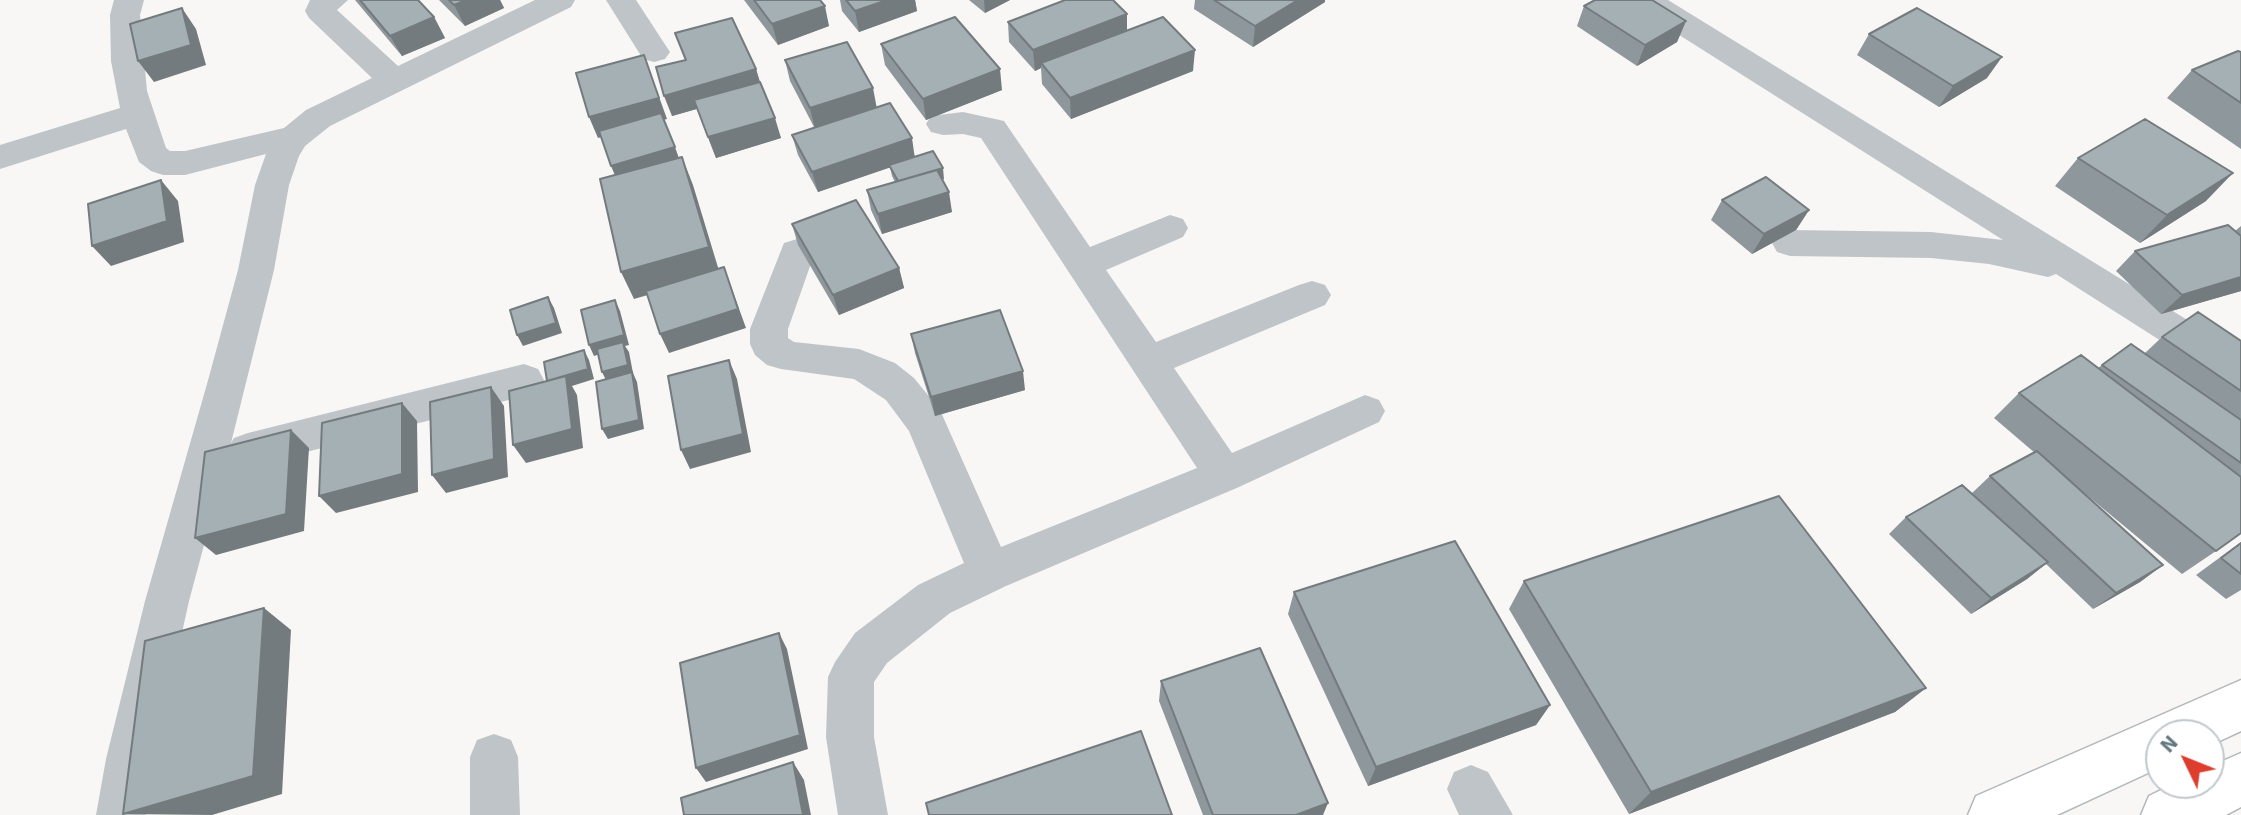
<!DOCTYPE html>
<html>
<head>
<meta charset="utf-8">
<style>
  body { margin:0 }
  #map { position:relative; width:2241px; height:815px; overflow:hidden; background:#f8f7f5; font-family:"Source Sans 3",sans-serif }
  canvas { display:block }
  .north { position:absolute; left:2145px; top:719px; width:80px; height:80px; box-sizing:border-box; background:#fff; border:2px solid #c1c9cc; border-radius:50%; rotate:313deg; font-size:22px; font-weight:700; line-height:32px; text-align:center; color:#63777f }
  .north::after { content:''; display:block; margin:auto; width:28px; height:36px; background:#de3e2e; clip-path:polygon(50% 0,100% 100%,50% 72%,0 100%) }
</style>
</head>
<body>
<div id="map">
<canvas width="2241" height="815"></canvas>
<div class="north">N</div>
</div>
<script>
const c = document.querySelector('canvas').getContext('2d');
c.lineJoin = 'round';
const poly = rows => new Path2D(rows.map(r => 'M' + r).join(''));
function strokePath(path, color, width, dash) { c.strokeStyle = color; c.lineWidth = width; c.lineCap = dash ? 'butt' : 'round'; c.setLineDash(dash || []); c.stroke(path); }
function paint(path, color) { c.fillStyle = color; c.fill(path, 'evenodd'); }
const highway = poly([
  [2241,680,2241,731,2209,746,2209,735,2161,735,2161,767,2057,815,1968,815,1976,796,2241,680],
  [2241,753,2241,807,2226,815,2141,815,2149,796,2175,783,2209,783,2209,767,2241,753]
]);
strokePath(highway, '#b2b7ba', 3);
paint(poly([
  [114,0,144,0,140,15,147,91,166,148,170,151,185,151,284,128,306,110,372,78,309,18,305,11,310,0,348,0,337,10,398,66,535,0,575,0,571,7,330,126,305,146,299,156,289,185,274,270,231,443,234,438,248,433,524,364,538,369,544,380,538,391,524,396,248,467,234,462,229,452,189,601,154,759,146,815,96,815,106,759,145,601,207,384,238,270,255,185,266,154,185,175,163,175,151,171,139,162,126,129,0,169,0,145,120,108,111,61,110,15,114,0],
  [606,0,636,0,670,52,665,59,654,62,643,59,606,0],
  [1631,0,1668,0,2241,353,2241,388,2227,383,2056,274,2048,277,1989,264,1931,258,1790,256,1777,252,1772,243,1777,234,1790,230,1931,232,2003,240,1635,7,1631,0],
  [963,112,1004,121,1090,247,1170,215,1183,219,1188,228,1183,237,1106,270,1156,342,1299,285,1312,281,1325,285,1331,295,1325,305,1174,368,1232,453,1365,395,1379,400,1385,411,1379,422,1239,487,1006,586,950,613,887,663,874,682,874,737,888,815,838,815,826,737,828,677,835,662,855,633,918,585,964,563,909,431,886,400,854,379,781,369,767,365,755,355,750,344,750,329,784,243,797,239,810,243,815,252,788,329,788,338,794,342,859,349,895,363,914,378,940,410,1001,547,1197,468,981,138,963,134,943,135,931,132,926,124,931,116,963,112],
  [494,734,511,740,518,757,520,815,470,815,470,757,477,740,494,734],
  [1471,765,1488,772,1513,815,1459,815,1447,789,1454,772,1471,765]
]), '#bec4c7');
paint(highway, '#fff');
paint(poly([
  [355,0,418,0,434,17,445,38,402,56],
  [439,0,500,0,504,8,465,26],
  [744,0,820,0,829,26,778,45],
  [840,0,915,0,917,11,859,32,842,11],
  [969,0,1010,0,985,13],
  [1195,0,1325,0,1325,2,1253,47,1194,9],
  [1584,6,1686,21,1677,42,1637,66,1577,26],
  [1127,14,1127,31,1193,71,1071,119,1042,84,1041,68,1035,71,1009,42,1008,22],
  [675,33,756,69,761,85,781,138,716,158,697,109,672,116,685,60],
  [1869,34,1987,78,1939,107,1857,55],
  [881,44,1002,90,926,120,885,65],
  [2241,52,2241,149,2167,98,2192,70],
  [785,60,876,107,915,156,944,179,942,180,952,212,882,234,871,210,867,190,895,182,892,176,890,167,818,192,798,155,792,135,814,127,790,81],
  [2078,158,2206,201,2140,243,2055,186],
  [1722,200,1809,210,1796,230,1752,254,1711,220],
  [792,224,899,268,904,288,839,315,798,245],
  [2241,226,2241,291,2161,314,2116,271,2135,251,2235,231],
  [911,334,1025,390,935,416,915,353],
  [2162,337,2241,341,2241,533,2216,551,2182,574,2077,487,2163,565,2140,582,2093,609,2046,564,2027,579,1971,614,1889,534,1906,517,1971,494,1990,476,2035,453,1994,418,2019,393,2098,368,2102,365,2145,353],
  [2241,542,2241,590,2226,599,2196,575],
  [1524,581,1926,688,1895,712,1629,814,1509,609],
  [1294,592,1550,705,1536,725,1368,786,1288,614],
  [1161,681,1323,815,1203,815,1159,701]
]), '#8e979b');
paint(poly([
  [466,0,500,0,504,8,465,26,454,5],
  [887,0,915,0,917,11,859,32,855,11],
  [984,0,1010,0,985,13],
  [1298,0,1325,0,1325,2,1253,47,1255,26],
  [825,6,829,26,778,45,772,24],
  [182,8,196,29,206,65,154,82,138,61],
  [1127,14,1127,35,1041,63,1041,68,1035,71,1033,50],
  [434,17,445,38,402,56,390,36],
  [1686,21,1677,42,1637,66,1645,45],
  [1195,50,1193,71,1071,119,1070,98],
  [644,55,667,119,598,138,589,117],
  [2002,57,1987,78,1939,107,1953,86],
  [756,69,762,90,672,116,664,96],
  [1000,69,1002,90,926,120,923,99],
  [873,88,877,109,815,129,810,108],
  [775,118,781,138,716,158,708,137],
  [912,138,915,159,818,192,812,172],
  [675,147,682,167,620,187,611,166],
  [682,157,693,185,720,274,634,299,621,272],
  [943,168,944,179,901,194,899,183],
  [2233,173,2206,201,2140,243,2167,215],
  [161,180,178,201,184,242,111,266,92,246],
  [949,192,952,212,882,234,878,214],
  [1809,210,1796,230,1752,254,1764,234],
  [724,267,746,328,669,353,660,334],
  [899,268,904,288,839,315,833,295],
  [2241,277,2241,291,2161,314,2182,295],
  [548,297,554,308,562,333,523,346,517,335],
  [615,300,620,311,629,345,625,346,629,352,633,373,637,382,644,429,608,439,602,429,607,382,602,372,624,346,594,356,589,345],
  [584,350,589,360,594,379,572,386,577,395,583,448,526,463,513,445],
  [729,360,737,379,751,452,690,469,681,450],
  [1023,371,1025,390,935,416,931,397],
  [491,387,504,406,508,477,446,493,432,475],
  [402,403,417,421,418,492,336,513,319,496],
  [291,430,309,448,304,531,216,555,195,538],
  [2048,562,2027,579,1971,614,1991,598],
  [2163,565,2140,582,2093,609,2116,593],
  [264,608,291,630,282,794,212,815,123,814],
  [779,633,787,649,808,749,706,782,696,768],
  [1926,688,1895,712,1629,814,1651,792],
  [1550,705,1536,725,1368,786,1376,767],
  [793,762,804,780,811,815,803,815],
  [1328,803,1323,815,1296,815]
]), '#747b7e');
const building = poly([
  [360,0,418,0,434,17,390,36,360,0],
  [449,0,466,0,454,5,449,0],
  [754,0,820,0,825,6,772,24,754,0],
  [846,0,887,0,855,11,846,0],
  [1065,0,1113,0,1127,14,1033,50,1008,22,1065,0],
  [1214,0,1298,0,1255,26,1214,0],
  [1595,0,1652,0,1686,21,1645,45,1584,6,1595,0],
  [182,8,191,45,138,61,130,24,182,8],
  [1917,8,2002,57,1953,86,1869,34,1917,8],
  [955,17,1000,69,923,99,881,44,955,17],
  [1163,17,1195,50,1070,98,1041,63,1163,17],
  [732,18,756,69,664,96,656,67,686,60,675,33,732,18],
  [847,42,873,88,810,108,785,60,847,42],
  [2238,51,2241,52,2241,103,2192,70,2238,51],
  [644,55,659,98,589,117,576,73,644,55],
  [760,82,775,118,708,137,694,100,760,82],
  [890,103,912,138,812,172,792,135,890,103],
  [661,113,675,147,611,166,599,131,661,113],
  [2145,119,2233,173,2167,215,2078,158,2145,119],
  [933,151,943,168,898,181,889,165,933,151],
  [682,157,709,247,621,272,600,179,682,157],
  [937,170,949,192,878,214,867,190,937,170],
  [1766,177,1809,210,1764,234,1722,200,1766,177],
  [161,180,167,221,92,246,88,204,161,180],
  [856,200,899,268,833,295,792,224,856,200],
  [2228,225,2241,236,2241,277,2182,295,2135,251,2228,225],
  [724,267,738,309,660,334,646,291,724,267],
  [548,297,556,323,517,335,510,310,548,297],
  [615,300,624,335,589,345,581,310,615,300],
  [1000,310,1023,371,931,397,911,334,1000,310],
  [2198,312,2241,341,2241,391,2162,337,2198,312],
  [623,342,628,365,602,372,597,349,623,342],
  [2131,344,2241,420,2241,463,2102,365,2131,344],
  [584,350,588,369,547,381,544,362,584,350],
  [2081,355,2241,477,2241,533,2216,551,2019,393,2081,355],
  [729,360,743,434,681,450,668,376,729,360],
  [632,372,639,420,602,429,596,382,632,372],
  [566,376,572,429,513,445,509,391,566,376],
  [491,387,494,459,432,475,430,402,491,387],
  [402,403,402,474,319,496,322,423,402,403],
  [291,430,286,514,195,538,205,452,291,430],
  [2037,451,2163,565,2116,593,1990,476,2037,451],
  [1962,485,2048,562,1991,598,1906,517,1962,485],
  [1779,496,1926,688,1651,792,1524,581,1779,496],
  [1455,541,1550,705,1376,767,1294,592,1455,541],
  [2241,543,2241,574,2221,558,2241,543],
  [264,608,253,776,123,814,145,641,264,608],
  [779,633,800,735,696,768,680,663,779,633],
  [1260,648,1328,803,1296,815,1213,815,1161,681,1260,648],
  [1141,731,1172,815,929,815,926,803,1141,731],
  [793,762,803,815,684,815,681,798,793,762]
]);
paint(building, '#a5b0b4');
strokePath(building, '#747b7e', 2);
</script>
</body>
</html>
